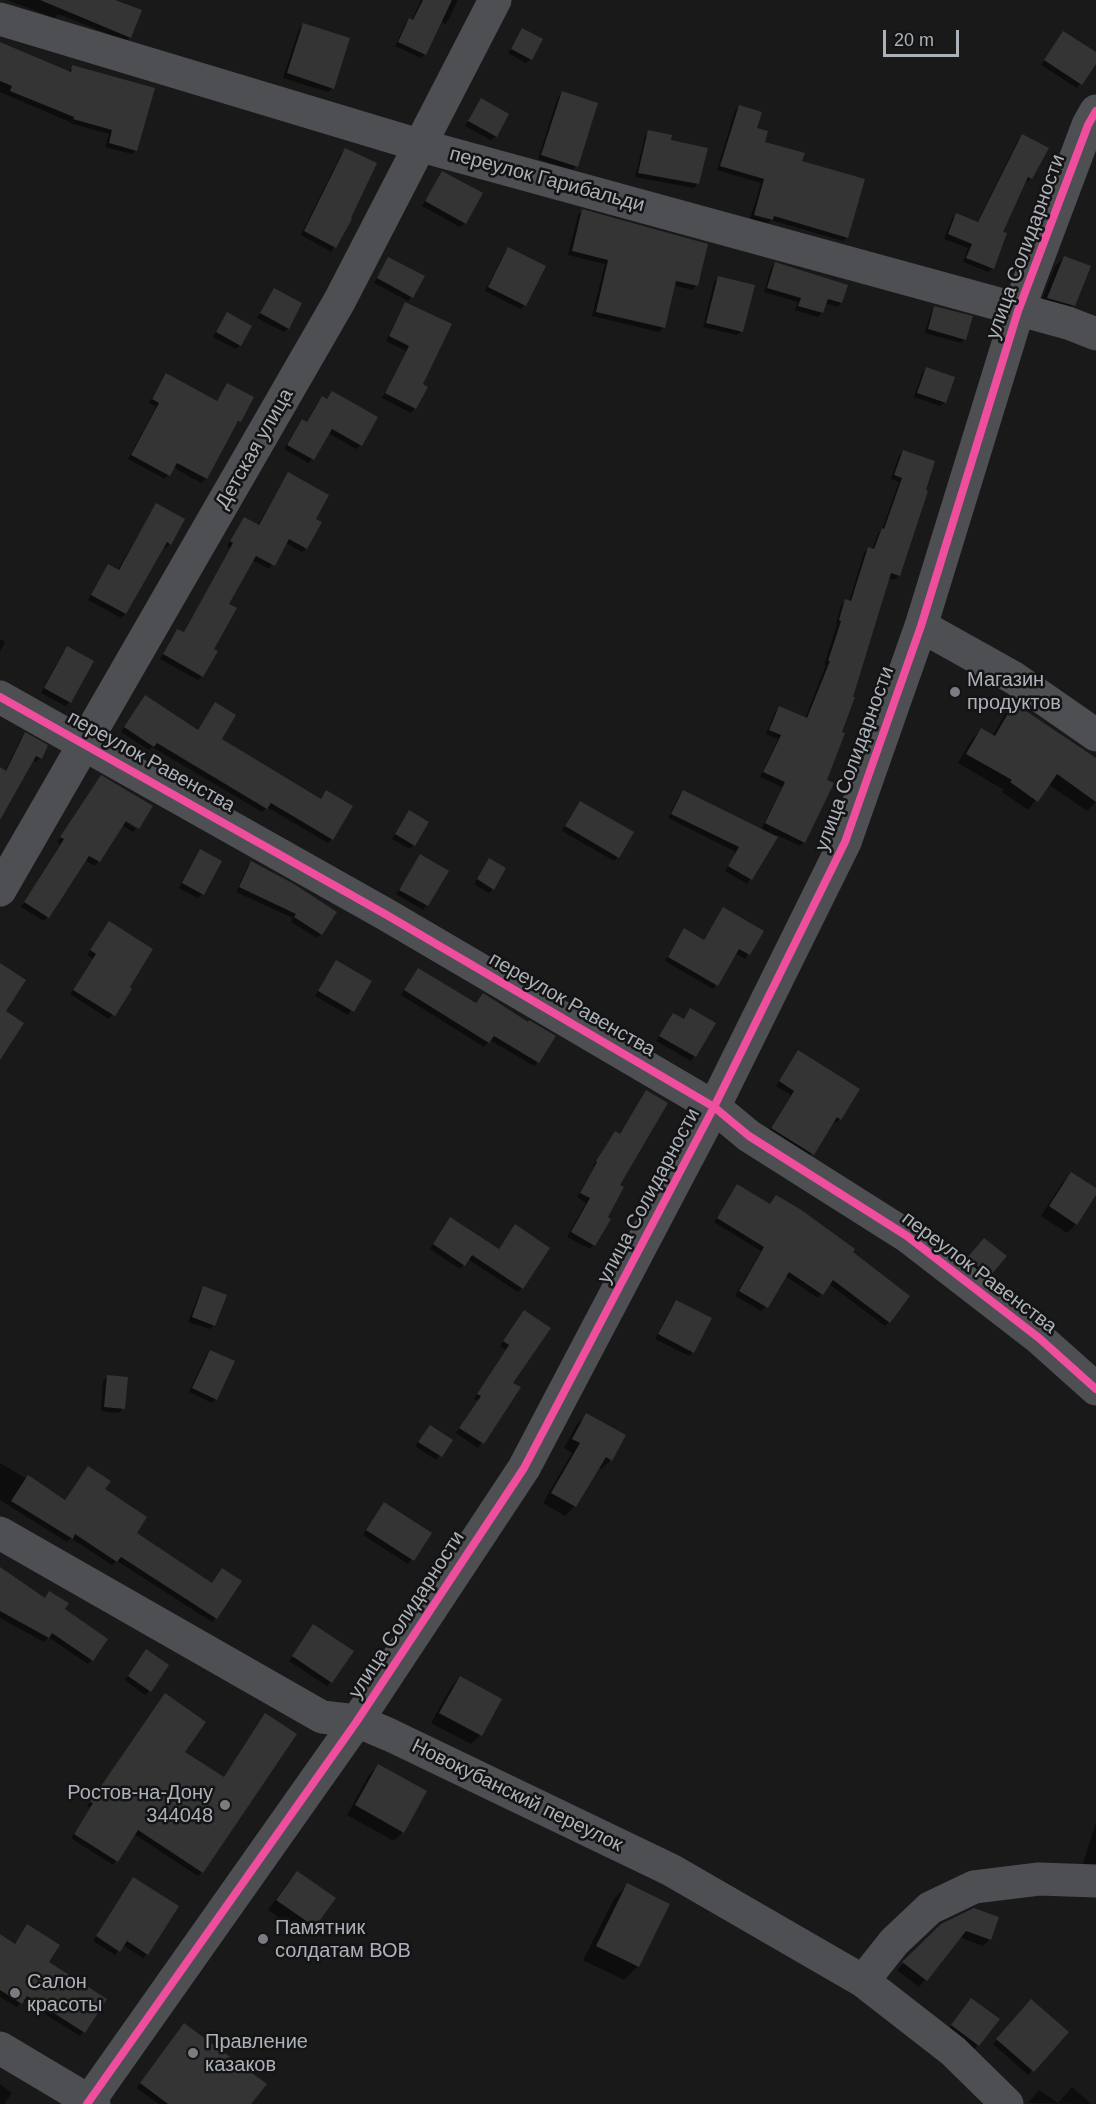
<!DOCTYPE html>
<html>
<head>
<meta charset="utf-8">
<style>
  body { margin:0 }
  #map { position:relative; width:1096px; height:2104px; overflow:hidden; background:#19191a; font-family:Arial,sans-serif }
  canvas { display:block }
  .scale { position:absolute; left:883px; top:30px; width:76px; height:27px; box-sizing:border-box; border:3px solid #acb1b9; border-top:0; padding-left:8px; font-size:18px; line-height:21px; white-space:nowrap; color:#acb1b9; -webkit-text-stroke:4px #141415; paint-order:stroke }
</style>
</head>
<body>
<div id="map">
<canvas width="1096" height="2104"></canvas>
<div class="scale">20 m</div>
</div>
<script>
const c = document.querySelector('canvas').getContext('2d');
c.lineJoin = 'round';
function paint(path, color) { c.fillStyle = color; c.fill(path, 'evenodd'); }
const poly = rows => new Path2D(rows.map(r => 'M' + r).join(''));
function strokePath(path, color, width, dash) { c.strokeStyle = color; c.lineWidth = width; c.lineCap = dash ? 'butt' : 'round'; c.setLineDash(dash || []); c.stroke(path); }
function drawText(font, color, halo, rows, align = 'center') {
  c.font = font + ' Arial,sans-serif'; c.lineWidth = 5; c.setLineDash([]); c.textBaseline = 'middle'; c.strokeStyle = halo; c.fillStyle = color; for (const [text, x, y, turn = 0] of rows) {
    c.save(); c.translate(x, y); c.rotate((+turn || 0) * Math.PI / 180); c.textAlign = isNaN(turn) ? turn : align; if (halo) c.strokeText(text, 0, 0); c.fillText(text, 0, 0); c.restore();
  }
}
paint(poly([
  [7,0,111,0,130,37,126,41,58,14,55,18],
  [421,0,458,0,449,19,445,24,440,21,425,54,421,58,395,46,405,24,410,19,412,20],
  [304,24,332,88,328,92,283,78,299,29],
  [523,30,531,59,526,63,508,53],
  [1063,33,1096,54,1096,61,1077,88,1041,65],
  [0,44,19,50,18,51,68,72,73,67,136,150,132,154,105,147,109,134,70,123,70,122,0,92],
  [562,93,576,166,572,170,538,159,558,97],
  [481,100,496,136,491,140,465,126],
  [739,107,763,143,800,162,847,237,843,241,771,220,767,224,750,219,761,183,717,170,735,111],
  [649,132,669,141,698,183,694,188,635,177,645,136],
  [1022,136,1031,178,1027,182,1024,181,1001,232,993,268,988,272,963,262,968,248,944,239,952,219,956,215,977,223,1018,140],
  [346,150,350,220,331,252,301,235,341,154],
  [442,173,465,223,460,227,422,206],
  [582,211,697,285,692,290,674,285,663,328,659,332,592,316,605,264,568,255,578,215],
  [508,249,525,305,520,309,485,291,504,253],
  [1065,257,1074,305,1064,314,1039,307,1055,266],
  [389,259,412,297,408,301,374,283],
  [775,264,841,303,837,307,825,303,822,313,818,317,795,310,798,302,764,292,771,268],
  [719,278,741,331,737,335,703,327,714,282],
  [274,290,288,328,284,332,257,318],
  [406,304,421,385,415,408,411,413,382,398,406,351,386,341,402,308],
  [935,308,965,339,961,343,925,333,931,312],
  [227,314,240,345,236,349,213,337],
  [926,369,945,402,940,406,914,397,922,373],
  [166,375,216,402,227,384,239,421,234,425,206,479,201,483,173,467,165,479,128,459,156,407,149,403],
  [332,393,361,445,356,449,328,433,309,463,284,449,298,425,302,420,306,423,318,402,322,398,326,400],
  [903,452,924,490,927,491,898,576,894,580,888,578,804,842,800,846,777,835,747,884,725,871,736,852,668,818,679,796,683,792,761,830,782,787,760,777,778,739,766,734,775,712,779,708,805,719,826,665,824,665,837,625,836,624,841,605,845,601,849,602,864,553,868,549,872,550,878,534,882,530,899,482,891,479,899,456],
  [288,474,314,519,306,548,302,552,286,543,269,569,252,560,227,604,202,676,198,680,160,659,173,635,177,630,183,634,230,548,227,546,240,523,245,519,257,526],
  [156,505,170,544,166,548,163,546,125,614,121,618,88,600,108,566,117,571],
  [0,639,5,642,0,652],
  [67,648,70,702,65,706,41,693,63,652],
  [145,697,197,731,215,704,220,739,320,800,326,792,332,839,328,843,267,807,262,812,152,747,149,750,121,732],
  [1014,705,1096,760,1096,802,1087,811,1048,784,1028,810,1002,792,1004,790,958,763,972,739,981,730,992,737,1005,714],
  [25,734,40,758,36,762,32,760,0,817,0,769,5,772,21,738],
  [101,777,121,815,119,818,136,829,133,832,122,825,95,866,85,860,44,921,21,907,60,844,57,842],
  [576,807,618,857,614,861,562,831],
  [405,816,414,845,410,849,392,839],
  [201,851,202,894,198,898,179,888],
  [420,856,447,871,423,910,396,894],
  [489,860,493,889,489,893,474,884],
  [251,863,321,934,317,938,291,922,293,918,236,892,247,867],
  [720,913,762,931,745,959,735,953,713,989,665,961,681,934,703,941],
  [109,923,128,987,130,989,109,1019,70,994,93,959,87,955],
  [336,962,370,982,348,1015,315,996],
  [418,969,475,1004,483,995,538,1062,534,1066,490,1040,484,1047,401,995],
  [690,1010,714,1024,691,1061,656,1041,673,1015,683,1020],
  [794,1057,840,1119,835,1123,833,1121,809,1158,768,1132,791,1095,776,1086],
  [647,1092,618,1186,594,1245,590,1249,567,1237,586,1203,577,1197,594,1167,593,1166,611,1137,615,1133,619,1135],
  [1071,1174,1096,1190,1096,1193,1076,1224,1067,1233,1041,1216,1062,1183],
  [737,1186,769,1206,776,1197,850,1253,889,1322,885,1326,829,1284,818,1298,785,1276,762,1311,735,1296,761,1251,714,1222],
  [446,1223,498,1250,515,1226,522,1288,518,1292,468,1259,460,1269,430,1249],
  [975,1249,1005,1256,980,1284,959,1268],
  [204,1288,214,1325,210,1329,188,1322,200,1292],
  [676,1302,693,1352,689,1356,655,1339,672,1306],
  [520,1316,511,1383,519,1388,478,1448,456,1433,478,1401,474,1399,506,1350,500,1346],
  [210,1352,216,1399,212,1403,189,1392,206,1356],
  [107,1377,123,1408,119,1413,101,1411,103,1381],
  [586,1415,611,1460,601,1469,598,1467,575,1506,565,1516,543,1503,572,1453,564,1448,577,1424],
  [430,1426,451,1440,436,1460,415,1446],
  [0,1463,64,1501,88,1468,134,1533,216,1618,212,1622,117,1561,112,1565,71,1538,67,1542,0,1500],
  [381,1508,430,1534,408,1564,363,1535],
  [0,1570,44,1599,49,1593,63,1610,92,1660,88,1664,48,1637,44,1642,0,1618],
  [313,1626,331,1682,327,1686,289,1661],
  [142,1655,149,1691,145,1695,125,1680],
  [460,1677,500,1699,480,1735,471,1744,431,1723,451,1687],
  [161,1700,183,1752,223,1779,265,1715,202,1872,198,1876,134,1834,113,1865,71,1838,90,1808,87,1806],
  [378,1766,403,1832,394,1841,347,1815,369,1775],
  [1096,1823,1096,1867,1083,1863],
  [297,1873,314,1926,305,1935,268,1910,288,1882],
  [129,1883,147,1954,143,1958,123,1945,115,1955,93,1941],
  [627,1885,638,1966,624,1980,583,1960,614,1899],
  [974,1909,990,1939,983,1946,959,1937,919,1987,897,1970,942,1925],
  [27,1926,84,2032,80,2036,23,2000,17,2007,0,1997,0,1936,14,1945],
  [967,2004,978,2045,974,2049,948,2030],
  [1027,2005,1066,2032,1028,2075,993,2044],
  [180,2029,250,2104,159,2104,137,2088],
  [0,2084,12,2093,4,2104,0,2104],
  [1072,2087,1091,2104,1028,2103,1039,2090,1058,2103]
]), '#0007');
paint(poly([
  [40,0,115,0,142,10,131,38],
  [423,0,452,0,426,55,398,42,409,18,413,20],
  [303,23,350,38,334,89,287,73],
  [522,28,543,39,532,60,511,49],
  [1063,31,1096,52,1096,64,1082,85,1044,60],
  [0,42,71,72,72,65,155,88,137,151,109,143,112,130,73,119,74,117,10,91,12,86,0,81],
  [562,91,598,103,578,167,541,155],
  [481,98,509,114,497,137,468,121],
  [739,105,762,112,757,128,768,131,765,142,805,153,802,161,865,179,848,238,774,216,773,220,754,215,764,179,720,166],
  [648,130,672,135,671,140,708,148,699,184,638,173],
  [1022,134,1049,148,1032,179,1028,177,1003,232,1007,233,994,269,966,258,972,244,948,234,956,213,978,222],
  [345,148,377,163,351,218,352,219,336,248,304,231],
  [442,171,483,193,466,224,425,201],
  [582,209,708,244,698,286,676,281,665,328,596,312,608,260,572,251],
  [508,247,546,266,526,306,488,287],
  [1064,256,1091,266,1075,306,1047,298],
  [388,257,425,276,413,298,377,278],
  [775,262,848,285,842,303,828,299,823,313,798,306,801,298,767,288],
  [718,276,755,285,743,332,706,323],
  [274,288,302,303,289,329,260,313],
  [405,302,452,324,423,384,428,387,416,409,385,393,409,346,389,336],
  [934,306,973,316,966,340,928,329],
  [227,312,252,326,241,346,216,332],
  [926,367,955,377,946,403,917,393],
  [166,373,217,401,227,383,254,397,241,422,238,421,207,479,177,463,170,476,131,455,159,403,152,399],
  [332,391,378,417,362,446,332,429,314,460,287,445,302,419,307,422,322,396,327,399],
  [903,450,935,461,926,490,928,491,900,576,891,573,853,697,855,697,842,732,845,733,827,780,834,783,805,843,765,823,785,782,763,772,781,735,769,730,779,706,807,718,830,661,828,661,841,621,839,620,845,599,851,601,868,547,874,549,882,528,884,529,902,478,894,475],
  [288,472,329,495,316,519,322,522,307,549,289,539,275,566,256,556,229,604,237,608,214,649,218,651,203,677,163,654,177,629,184,632,233,543,230,541,244,517,259,525],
  [156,503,185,519,171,545,167,542,126,614,91,595,108,564,119,570],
  [67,646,94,661,71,703,44,688],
  [145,695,198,730,215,702,236,715,222,739,321,799,326,790,353,806,333,840,271,803,267,809,157,743,154,747,124,727],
  [1014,703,1096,758,1096,802,1057,774,1038,802,1010,782,1012,780,966,754,981,728,995,736],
  [25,732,48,745,42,759,36,756,0,820,0,767,6,771],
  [101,775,153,806,139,829,126,821,100,862,89,856,49,918,24,902,64,839,60,837],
  [683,790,778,837,752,880,728,866,739,847,671,814],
  [580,801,634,832,619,858,565,826],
  [409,810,429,822,415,846,395,834],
  [200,849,222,861,204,895,182,883],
  [420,854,449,871,428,906,399,890],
  [489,858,506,868,494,890,477,879],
  [251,861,294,884,337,912,322,935,294,917,296,914,239,887],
  [723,907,764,931,750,955,739,949,718,986,668,957,684,928,704,940],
  [109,921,153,949,130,987,132,989,115,1016,73,990,96,954,90,950],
  [336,960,372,981,354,1012,318,991],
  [0,963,26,980,6,1011,24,1023,0,1060],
  [418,968,476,1003,483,993,528,1022,529,1020,556,1036,539,1063,494,1036,489,1043,404,990],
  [690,1008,716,1023,696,1057,659,1036,673,1013,684,1019],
  [798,1050,860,1089,841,1120,837,1117,814,1155,771,1128,794,1091,779,1081],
  [646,1090,668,1103,620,1185,624,1187,608,1217,611,1219,595,1246,571,1232,590,1198,580,1193,597,1162,596,1161,615,1131,620,1134],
  [1071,1172,1096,1188,1096,1195,1077,1225,1049,1206],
  [737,1184,770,1204,776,1195,800,1209,855,1249,853,1252,910,1296,890,1323,833,1280,823,1295,789,1272,768,1308,739,1291,764,1247,717,1218],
  [450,1217,499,1249,515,1224,550,1248,523,1289,472,1255,465,1266,433,1244],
  [984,1238,1007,1256,990,1276,967,1258],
  [203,1286,227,1295,215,1326,192,1317],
  [676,1300,712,1318,694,1353,658,1334],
  [524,1310,551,1328,513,1383,521,1387,484,1444,459,1428,481,1396,477,1394,509,1345,503,1341],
  [210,1350,235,1361,217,1400,192,1388],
  [107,1375,128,1377,125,1409,104,1407],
  [586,1413,626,1435,612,1461,606,1457,576,1507,551,1493,580,1443,572,1439],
  [430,1425,453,1440,442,1457,418,1442],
  [88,1466,111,1481,105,1489,147,1517,137,1533,212,1583,222,1568,242,1581,217,1619,121,1557,117,1562,75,1534,73,1539,11,1501,28,1475,65,1500],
  [384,1502,432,1533,414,1561,366,1530],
  [0,1567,45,1598,49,1591,69,1603,65,1609,108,1639,93,1661,52,1633,49,1638,0,1611],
  [313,1624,354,1651,332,1683,292,1656],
  [146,1649,169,1665,151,1692,128,1676],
  [460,1676,502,1699,482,1736,439,1713],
  [165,1693,206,1722,185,1752,224,1777,265,1713,297,1734,203,1873,138,1830,118,1862,74,1834,93,1803,90,1802],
  [378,1764,427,1791,404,1833,355,1805],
  [297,1871,336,1898,315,1927,276,1900],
  [133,1877,179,1906,148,1955,127,1941,120,1952,96,1936],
  [627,1883,670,1904,639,1967,596,1946],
  [974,1908,999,1917,991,1940,966,1931,927,1981,902,1962,941,1924],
  [27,1924,60,1945,49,1962,107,1999,85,2033,27,1996,22,2004,0,1990,0,1934,15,1944],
  [971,1998,1000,2019,979,2046,951,2025],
  [1031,1999,1069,2032,1034,2072,996,2039],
  [184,2023,267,2084,251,2104,168,2104,140,2083]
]), '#343435');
strokePath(poly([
  [0,19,422,146,1068,323,1096,334],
  [921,626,1014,678,1096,735],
  [0,697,385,914,714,1107,749,1136,907,1236,1039,1338,1096,1389],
  [0,890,340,300,495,0],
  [0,1533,322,1717,357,1721,390,1735,671,1870,863,1981,953,2051,1007,2104],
  [863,1981,894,1942,930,1908,974,1887,1039,1879,1096,1881],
  [0,2048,94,2104],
  [87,2104,357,1721,524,1468,714,1107,845,842,921,626,1018,311,1088,125,1096,111]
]), '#4e4f52', 33);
strokePath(poly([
  [0,697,385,914,714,1107,749,1136,907,1236,1039,1338,1096,1389],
  [87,2104,357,1721,524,1468,714,1107,845,842,921,626,1018,311,1088,125,1096,111]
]), '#ef4d9e', 8);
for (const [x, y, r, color] of [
  [955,692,6,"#797c81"],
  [225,1805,6,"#797c81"],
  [263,1939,6,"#797c81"],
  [15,1993,6,"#797c81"],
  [193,2053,6,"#797c81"]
]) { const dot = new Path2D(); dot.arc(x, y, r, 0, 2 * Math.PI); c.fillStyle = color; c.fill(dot); strokePath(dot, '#141415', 2); }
drawText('20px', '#acb1b9', '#141415', [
  ["переулок Гарибальди",547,180,15],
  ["улица Солидарности",1026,247,-70],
  ["Детская улица",255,449,-60],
  ["улица Солидарности",855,759,-70],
  ["переулок Равенства",151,762,29],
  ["переулок Равенства",572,1005,30],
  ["улица Солидарности",649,1196,-62],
  ["переулок Равенства",979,1273,37],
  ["улица Солидарности",407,1615,-57],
  ["Новокубанский переулок",517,1796,26]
]);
drawText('20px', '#acb1b9', '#141415', [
  ["Магазин",967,680],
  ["продуктов",967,703],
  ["Ростов-на-Дону",213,1793,"right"],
  ["344048",213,1816,"right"],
  ["Памятник",275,1928],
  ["солдатам ВОВ",275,1951],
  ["Салон",27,1982],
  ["красоты",27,2005],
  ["Правление",205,2042],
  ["казаков",205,2065]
], 'left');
</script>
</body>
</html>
